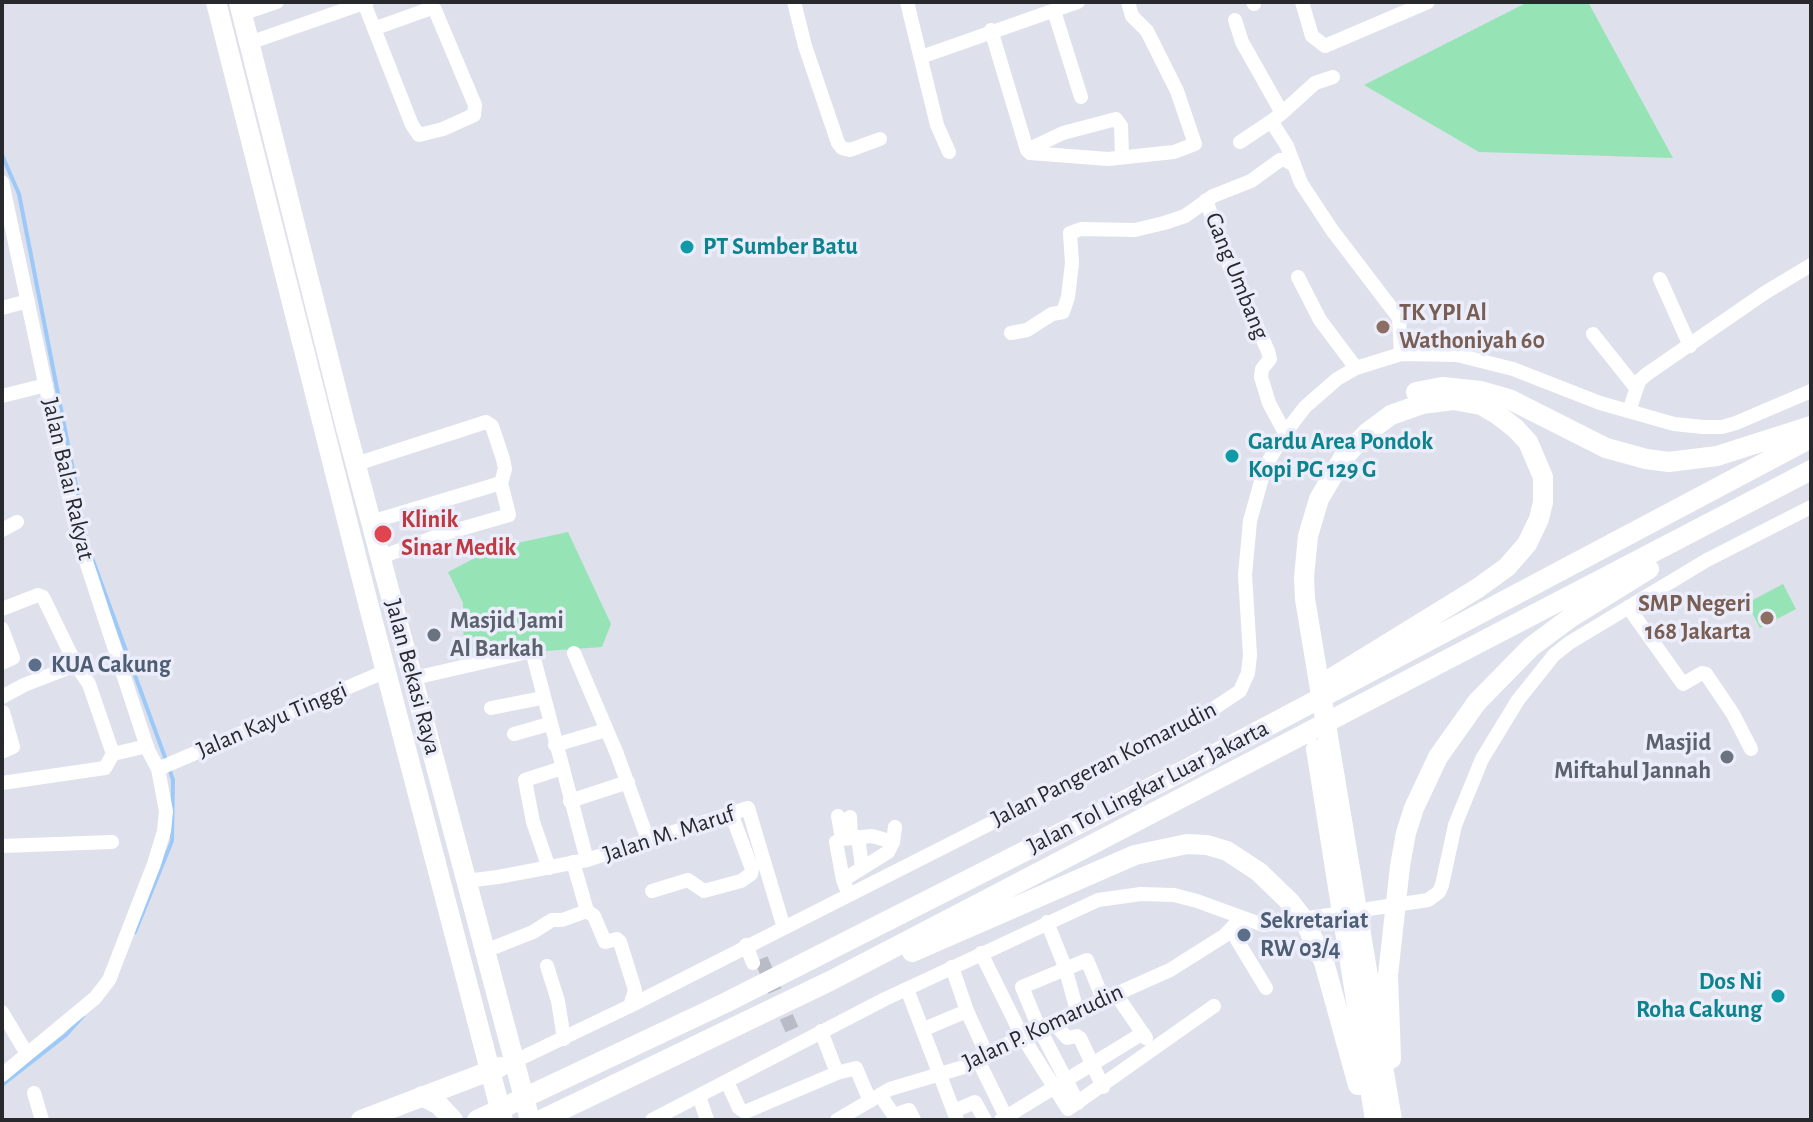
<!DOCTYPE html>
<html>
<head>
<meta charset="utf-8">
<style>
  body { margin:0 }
  #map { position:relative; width:1813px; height:1122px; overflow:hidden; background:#dee1ec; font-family:"Alegreya Sans",sans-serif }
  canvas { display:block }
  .frame { position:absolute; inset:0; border:4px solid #27292d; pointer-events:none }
</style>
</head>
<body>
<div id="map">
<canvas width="1813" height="1122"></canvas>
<div class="frame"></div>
</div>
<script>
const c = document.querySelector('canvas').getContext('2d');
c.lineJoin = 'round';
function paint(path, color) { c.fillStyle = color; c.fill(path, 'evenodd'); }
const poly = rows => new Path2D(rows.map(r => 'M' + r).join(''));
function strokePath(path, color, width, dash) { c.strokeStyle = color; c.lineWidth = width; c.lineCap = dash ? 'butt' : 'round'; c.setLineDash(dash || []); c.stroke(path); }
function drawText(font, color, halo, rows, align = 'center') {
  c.font = font + ' "Alegreya Sans",sans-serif'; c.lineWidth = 7; c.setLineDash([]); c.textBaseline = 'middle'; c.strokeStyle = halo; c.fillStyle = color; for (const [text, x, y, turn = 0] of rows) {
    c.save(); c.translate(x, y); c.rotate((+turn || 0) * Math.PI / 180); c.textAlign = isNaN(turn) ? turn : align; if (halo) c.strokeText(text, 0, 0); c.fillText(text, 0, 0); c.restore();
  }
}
paint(poly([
  [1528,2,1588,2,1673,158,1479,152,1364,85],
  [568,532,611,624,602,647,546,651,464,670,463,603,448,572,494,548],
  [1783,584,1796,609,1760,628,1747,603]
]), '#96e4b6');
strokePath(poly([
  [2,155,19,194,87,542],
  [92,558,166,760],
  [135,932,172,841,173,780,169,768],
  [2,1085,66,1035,83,1016]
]), '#9cc9f8', 4);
strokePath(poly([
  [761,959,793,1032]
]), '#b9bcc6', 14, [14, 7]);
strokePath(poly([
  [794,2,805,46,838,143,842,148,850,150,880,139],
  [907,2,937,125,949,152],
  [1253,2,1254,4],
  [1302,2,1312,36,1325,46,1428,2],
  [364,3,412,125,419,135,443,129,474,115,475,105,435,10,429,9,376,28],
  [1054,11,1081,97],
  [242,14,277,2],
  [1235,20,1242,42,1282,113,1273,120,1273,124,1287,146,1301,183,1332,230,1399,318,1401,354],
  [991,30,1027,150],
  [249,43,367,2],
  [921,57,1078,2],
  [1282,113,1315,83,1333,77],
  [1240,142,1273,120],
  [1027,150,1030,153,1108,159,1174,152,1195,144,1177,91,1147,31,1132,16,1128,2],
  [1027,150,1063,133,1116,119,1121,126,1122,157],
  [2,182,78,537,148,750,158,769,166,811,164,831,154,864,109,980,95,998,2,1075],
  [1206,200,1231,270,1268,351,1270,359,1262,369,1261,377,1269,403,1285,433],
  [1298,277,1320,320,1356,368],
  [1660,279,1690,346],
  [2,308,28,301],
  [1011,333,1027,330,1052,314,1063,312,1068,297,1072,263,1070,233,1081,229,1135,230,1164,223,1185,216,1213,196,1251,181,1280,160,1285,160,1294,165],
  [1593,334,1636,388],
  [2,396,46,385],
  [1629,411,1639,381,1647,374,1766,292,1811,265],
  [356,464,486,422,492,426,503,459,505,469,501,483,509,515,443,534,381,557],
  [371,522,501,483],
  [2,530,17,522],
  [1628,607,1683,684,1702,673,1706,674,1733,714,1751,749],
  [2,609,38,595,43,597,76,665,89,684,113,754,147,746],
  [2,629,13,658,2,663],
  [574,653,617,754,648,840],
  [414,678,532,651,587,860],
  [2,697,24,685,76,665],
  [491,708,542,698],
  [514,734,549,724],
  [555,745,606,730],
  [2,752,13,747,3,712],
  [158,769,386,671],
  [2,783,105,768,113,754],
  [570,801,628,782],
  [838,816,842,839],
  [850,817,851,838],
  [858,837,862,867],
  [2,846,112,842],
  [573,862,587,911],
  [549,868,533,822,525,780,562,768],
  [843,880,888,852,893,842,895,827],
  [466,881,498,877,587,860,748,808,784,928],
  [652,891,688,880,704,891,741,881,751,874,752,869,731,813],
  [849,895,843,880,836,842,842,839,872,836,893,842],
  [1047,922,1065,967,1077,1011],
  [1231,930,1266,988],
  [746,945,753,963],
  [485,951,533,932,552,920,562,920,587,911,594,916,605,942,617,939,620,942,635,990,630,1006],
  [981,953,1022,1036,1068,1109,1214,1006],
  [547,966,558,1001,564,1039],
  [952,967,967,1011,987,1055],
  [907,989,957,1120],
  [1115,993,1146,1038],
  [2,1012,27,1054],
  [1053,1022,1067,1038,1077,1036,1080,1038,1103,1087],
  [924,1029,967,1011],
  [978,1060,1006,1117],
  [515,1061,630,1006,1021,808,1213,709,1240,691,1248,673,1250,655,1245,575,1250,521,1265,467,1285,433,1305,407,1337,379,1356,368,1401,354,1457,355,1513,369,1600,403,1674,424,1703,427,1722,427,1736,423,1811,391],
  [837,1073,856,1068,870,1101],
  [727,1082,739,1108,745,1112,837,1073,821,1031],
  [34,1093,42,1120],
  [880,1095,897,1120],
  [699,1096,707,1120],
  [1078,1103,1039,1028,1022,987,1087,960,1103,999],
  [954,1111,975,1102,985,1120],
  [894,1115,909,1110,914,1120],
  [652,1120,885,999,1098,900,1141,894,1174,895,1197,901,1263,925,1428,900,1439,892,1442,885,1455,825,1482,759,1518,700,1554,655,1569,643,1707,560,1811,507],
  [837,1120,890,1089,967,1066,1022,1036,1170,970,1224,936,1241,918],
  [1001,1120,1143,1033]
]), '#fff', 14);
strokePath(poly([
  [216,2,368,603,503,1120],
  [239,2,345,424,530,1120],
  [1416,392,1442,387,1481,391,1509,399,1606,448,1646,459,1669,462,1717,456,1811,426],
  [1322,684,1478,588,1507,567,1527,544,1539,519,1543,502,1543,477,1528,442,1515,428,1498,415,1481,405,1453,400,1422,404,1391,415,1368,432,1343,458,1319,499,1308,536,1304,577,1305,599,1392,1120],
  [1316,749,1375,1120],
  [912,952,1135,855,1187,844,1207,845,1227,851,1259,872,1290,902,1304,920,1324,962,1358,1085],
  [1391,1059,1388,975,1400,866,1406,833,1414,808,1438,757,1477,702,1531,647,1570,618,1649,569],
  [422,1096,439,1105,453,1120],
  [361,1120,500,1067],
  [477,1120,725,1003,1183,771,1811,438],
  [541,1120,830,981,1811,470]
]), '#fff', 20);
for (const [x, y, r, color] of [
  [687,247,8,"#0f9aa8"],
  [1383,327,8,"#8d6e63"],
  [1232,456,8,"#0f9aa8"],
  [383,534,10,"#e0444e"],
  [1767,618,8,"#8d6e63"],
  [434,635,8,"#6b7280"],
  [35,665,8,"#5c6f8a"],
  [1727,757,8,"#6b7280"],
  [1244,935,8,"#5c6f8a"],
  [1778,996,8,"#0f9aa8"]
]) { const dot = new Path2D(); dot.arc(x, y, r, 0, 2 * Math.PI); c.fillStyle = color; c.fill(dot); strokePath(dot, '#ebeefa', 3); }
drawText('bold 24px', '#0d838f', '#ebeefa', [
  ["PT Sumber Batu",703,247],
  ["Gardu Area Pondok",1248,442],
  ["Kopi PG 129 G",1248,470],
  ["Dos Ni",1762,982,"right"],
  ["Roha Cakung",1762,1010,"right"]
], 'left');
drawText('24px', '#27292d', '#ebeefa', [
  ["Gang Umbang",1237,276,68],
  ["Jalan Balai Rakyat",68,479,77],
  ["Jalan Bekasi Raya",413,677,75],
  ["Jalan Kayu Tinggi",272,720,-23],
  ["Jalan Pangeran Komarudin",1104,764,-27],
  ["Jalan Tol Lingkar Luar Jakarta",1148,787,-27],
  ["Jalan M. Maruf",669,834,-18],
  ["Jalan P. Komarudin",1043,1027,-25]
]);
drawText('bold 24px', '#785e54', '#ebeefa', [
  ["TK YPI Al",1399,313],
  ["Wathoniyah 60",1399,341],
  ["SMP Negeri",1751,604,"right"],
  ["168 Jakarta",1751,632,"right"]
], 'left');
drawText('bold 24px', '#be3a42', '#ebeefa', [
  ["Klinik",401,520],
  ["Sinar Medik",401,548]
], 'left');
drawText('bold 24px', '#5b616d', '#ebeefa', [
  ["Masjid Jami",450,621],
  ["Al Barkah",450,649],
  ["Masjid",1711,743,"right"],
  ["Miftahul Jannah",1711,771,"right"]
], 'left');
drawText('bold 24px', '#4e5e75', '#ebeefa', [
  ["KUA Cakung",51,665],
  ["Sekretariat",1260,921],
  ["RW 03/4",1260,949]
], 'left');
</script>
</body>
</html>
